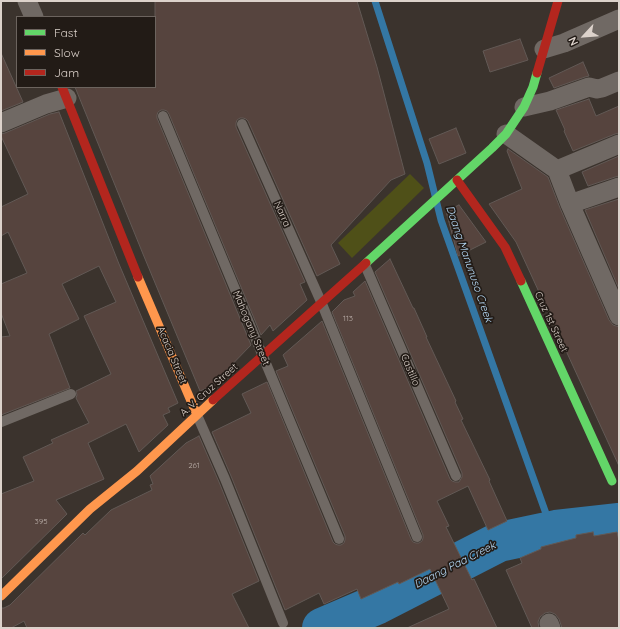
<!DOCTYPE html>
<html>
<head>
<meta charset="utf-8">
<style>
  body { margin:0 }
  #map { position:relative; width:620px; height:629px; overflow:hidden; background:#3b332d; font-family:Quicksand,sans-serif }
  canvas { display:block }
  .frame { position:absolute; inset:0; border:2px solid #dcd2cb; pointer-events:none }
  .legend { position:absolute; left:16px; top:16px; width:140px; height:72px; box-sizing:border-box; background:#221b16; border:1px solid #6c645e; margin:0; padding:5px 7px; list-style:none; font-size:12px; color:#dcd2cb }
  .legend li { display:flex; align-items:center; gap:8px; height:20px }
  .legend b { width:20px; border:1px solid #6c645e }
  .north { position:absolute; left:564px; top:16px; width:40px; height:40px; -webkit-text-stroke:3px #221b16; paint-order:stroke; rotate:244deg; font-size:11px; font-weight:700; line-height:16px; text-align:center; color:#dcd2cb }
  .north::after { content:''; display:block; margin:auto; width:14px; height:18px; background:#dcd2cb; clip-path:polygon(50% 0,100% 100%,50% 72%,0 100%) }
</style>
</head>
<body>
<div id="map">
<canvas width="620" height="629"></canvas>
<div class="frame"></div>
<ul class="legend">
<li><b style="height:5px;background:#63d668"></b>Fast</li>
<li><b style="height:5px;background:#ff974d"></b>Slow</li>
<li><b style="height:5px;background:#b3261e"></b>Jam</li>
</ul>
<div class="north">N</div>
</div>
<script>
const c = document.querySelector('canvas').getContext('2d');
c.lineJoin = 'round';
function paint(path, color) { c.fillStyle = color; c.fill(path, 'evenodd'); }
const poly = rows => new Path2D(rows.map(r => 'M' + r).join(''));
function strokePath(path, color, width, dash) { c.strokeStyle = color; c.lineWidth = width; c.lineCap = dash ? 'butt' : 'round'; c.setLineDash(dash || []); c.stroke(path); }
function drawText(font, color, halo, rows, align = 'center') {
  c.font = font + ' Quicksand,sans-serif'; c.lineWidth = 3.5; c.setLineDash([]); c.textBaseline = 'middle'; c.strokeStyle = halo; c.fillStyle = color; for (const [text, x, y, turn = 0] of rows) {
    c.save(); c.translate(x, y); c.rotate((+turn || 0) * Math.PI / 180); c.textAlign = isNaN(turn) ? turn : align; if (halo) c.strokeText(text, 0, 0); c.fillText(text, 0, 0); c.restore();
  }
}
paint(poly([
  [410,174,424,188,352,258,338,243]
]), '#4f5018');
strokePath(poly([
  [375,1,427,163,441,220,549,522,556,530]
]), '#3477a4', 7);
strokePath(poly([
  [322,628,378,604,499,542,556,530,619,523]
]), '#3477a4', 40);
const building = poly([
  [155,1,357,1,377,67,405,174,391,180,331,245,340,264,317,276,248,121,246,119,243,118,240,118,237,120,236,123,236,127,305,282,300,284,307,300,273,331,270,325,261,335,169,114,167,111,164,110,161,110,158,112,157,115,157,118,251,345,219,378,210,387,200,391,143,254,75,87,155,87,155,1],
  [520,39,528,60,490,72,483,51,520,39],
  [1,53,23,102,1,111,1,53],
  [583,62,589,76,585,77,554,88,549,78,583,62],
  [589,99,596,116,619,106,619,133,615,134,573,151,564,131,565,130,556,110,589,99],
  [59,112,119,264,178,403,168,408,170,412,163,415,168,425,139,452,126,424,88,443,104,479,56,500,67,514,1,579,1,494,34,481,23,457,53,443,51,440,89,423,76,398,77,395,76,391,111,374,84,316,116,302,99,266,62,284,79,319,49,334,70,388,1,415,1,337,10,336,1,313,1,284,27,273,8,232,1,236,1,207,28,194,1,136,1,134,5,133,50,114,59,112],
  [456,128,466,153,439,164,429,139,456,128],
  [508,149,548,177,560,208,609,320,613,325,619,327,619,466,516,242,489,204,522,189,507,151,508,149],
  [619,156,619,176,615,177,588,186,582,172,619,156],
  [619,199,619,289,585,210,619,199],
  [459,205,486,242,458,256,446,211,459,205],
  [390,259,413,308,414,308,427,337,426,337,456,401,455,402,463,419,461,420,490,480,489,481,507,521,488,530,468,486,437,501,449,526,446,527,472,580,474,579,497,628,407,628,449,609,430,569,399,584,398,582,361,599,357,589,324,604,319,593,285,610,231,476,212,432,251,413,242,394,267,382,333,542,335,544,338,545,341,545,344,543,345,540,345,536,276,371,288,366,283,355,322,321,411,539,413,542,416,543,419,543,422,541,423,538,423,535,332,312,344,300,355,296,353,292,365,281,450,479,452,481,455,482,459,482,462,477,462,473,375,272,390,259],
  [199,436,219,482,259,581,232,594,249,628,27,628,24,621,11,628,1,628,1,608,4,608,10,605,83,533,85,535,111,510,152,490,150,485,153,484,150,476,186,443,199,436],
  [593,532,594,536,617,532,619,541,619,628,562,628,559,619,555,614,550,612,545,613,540,617,538,622,539,628,532,628,506,570,522,563,520,558,541,549,541,547,576,538,576,535,593,532]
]);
paint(building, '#56443e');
strokePath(building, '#625955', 1);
strokePath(poly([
  [163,116,339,539],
  [242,124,322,304,417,537],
  [365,265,456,476],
  [197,415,225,479,283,623],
  [1,422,71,394]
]), '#706964', 10);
strokePath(poly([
  [27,1,34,17],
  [544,49,564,43,619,19],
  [524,107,550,101,589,87,597,89,602,88,619,81],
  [1,123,46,104,67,98],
  [506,134,557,170,570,204,619,316],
  [557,170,619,144],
  [570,204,619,187],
  [549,623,551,628]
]), '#706964', 19);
strokePath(poly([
  [366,263,492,148,506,134,524,107,533,87,537,73],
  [521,281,612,481]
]), '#63d668', 9);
strokePath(poly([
  [138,277,197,415],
  [1,596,90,509,137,471,213,400]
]), '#ff974d', 9);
strokePath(poly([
  [537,73,558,1],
  [62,87,138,277],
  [457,180,505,247,521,281],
  [213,400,366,263]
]), '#b3261e', 9);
drawText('8px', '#baaea8', null, [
  ["113",348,319],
  ["261",194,466],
  ["395",41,522]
]);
drawText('10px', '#dcd2cb', '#221b16', [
  ["Narra",282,214,66],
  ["Cruz 1st Street",551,322,65],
  ["Mahogany Street",251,328,67],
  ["Acacia Street",172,355,67],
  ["Castillo",410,370,67],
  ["A. V. Cruz Street",209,390,-42]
]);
drawText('italic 11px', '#b6daf7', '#221b16', [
  ["Daang Manunuso Creek",469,264,71],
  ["Daang Paa Creek",455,565,-27]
]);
</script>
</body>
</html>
